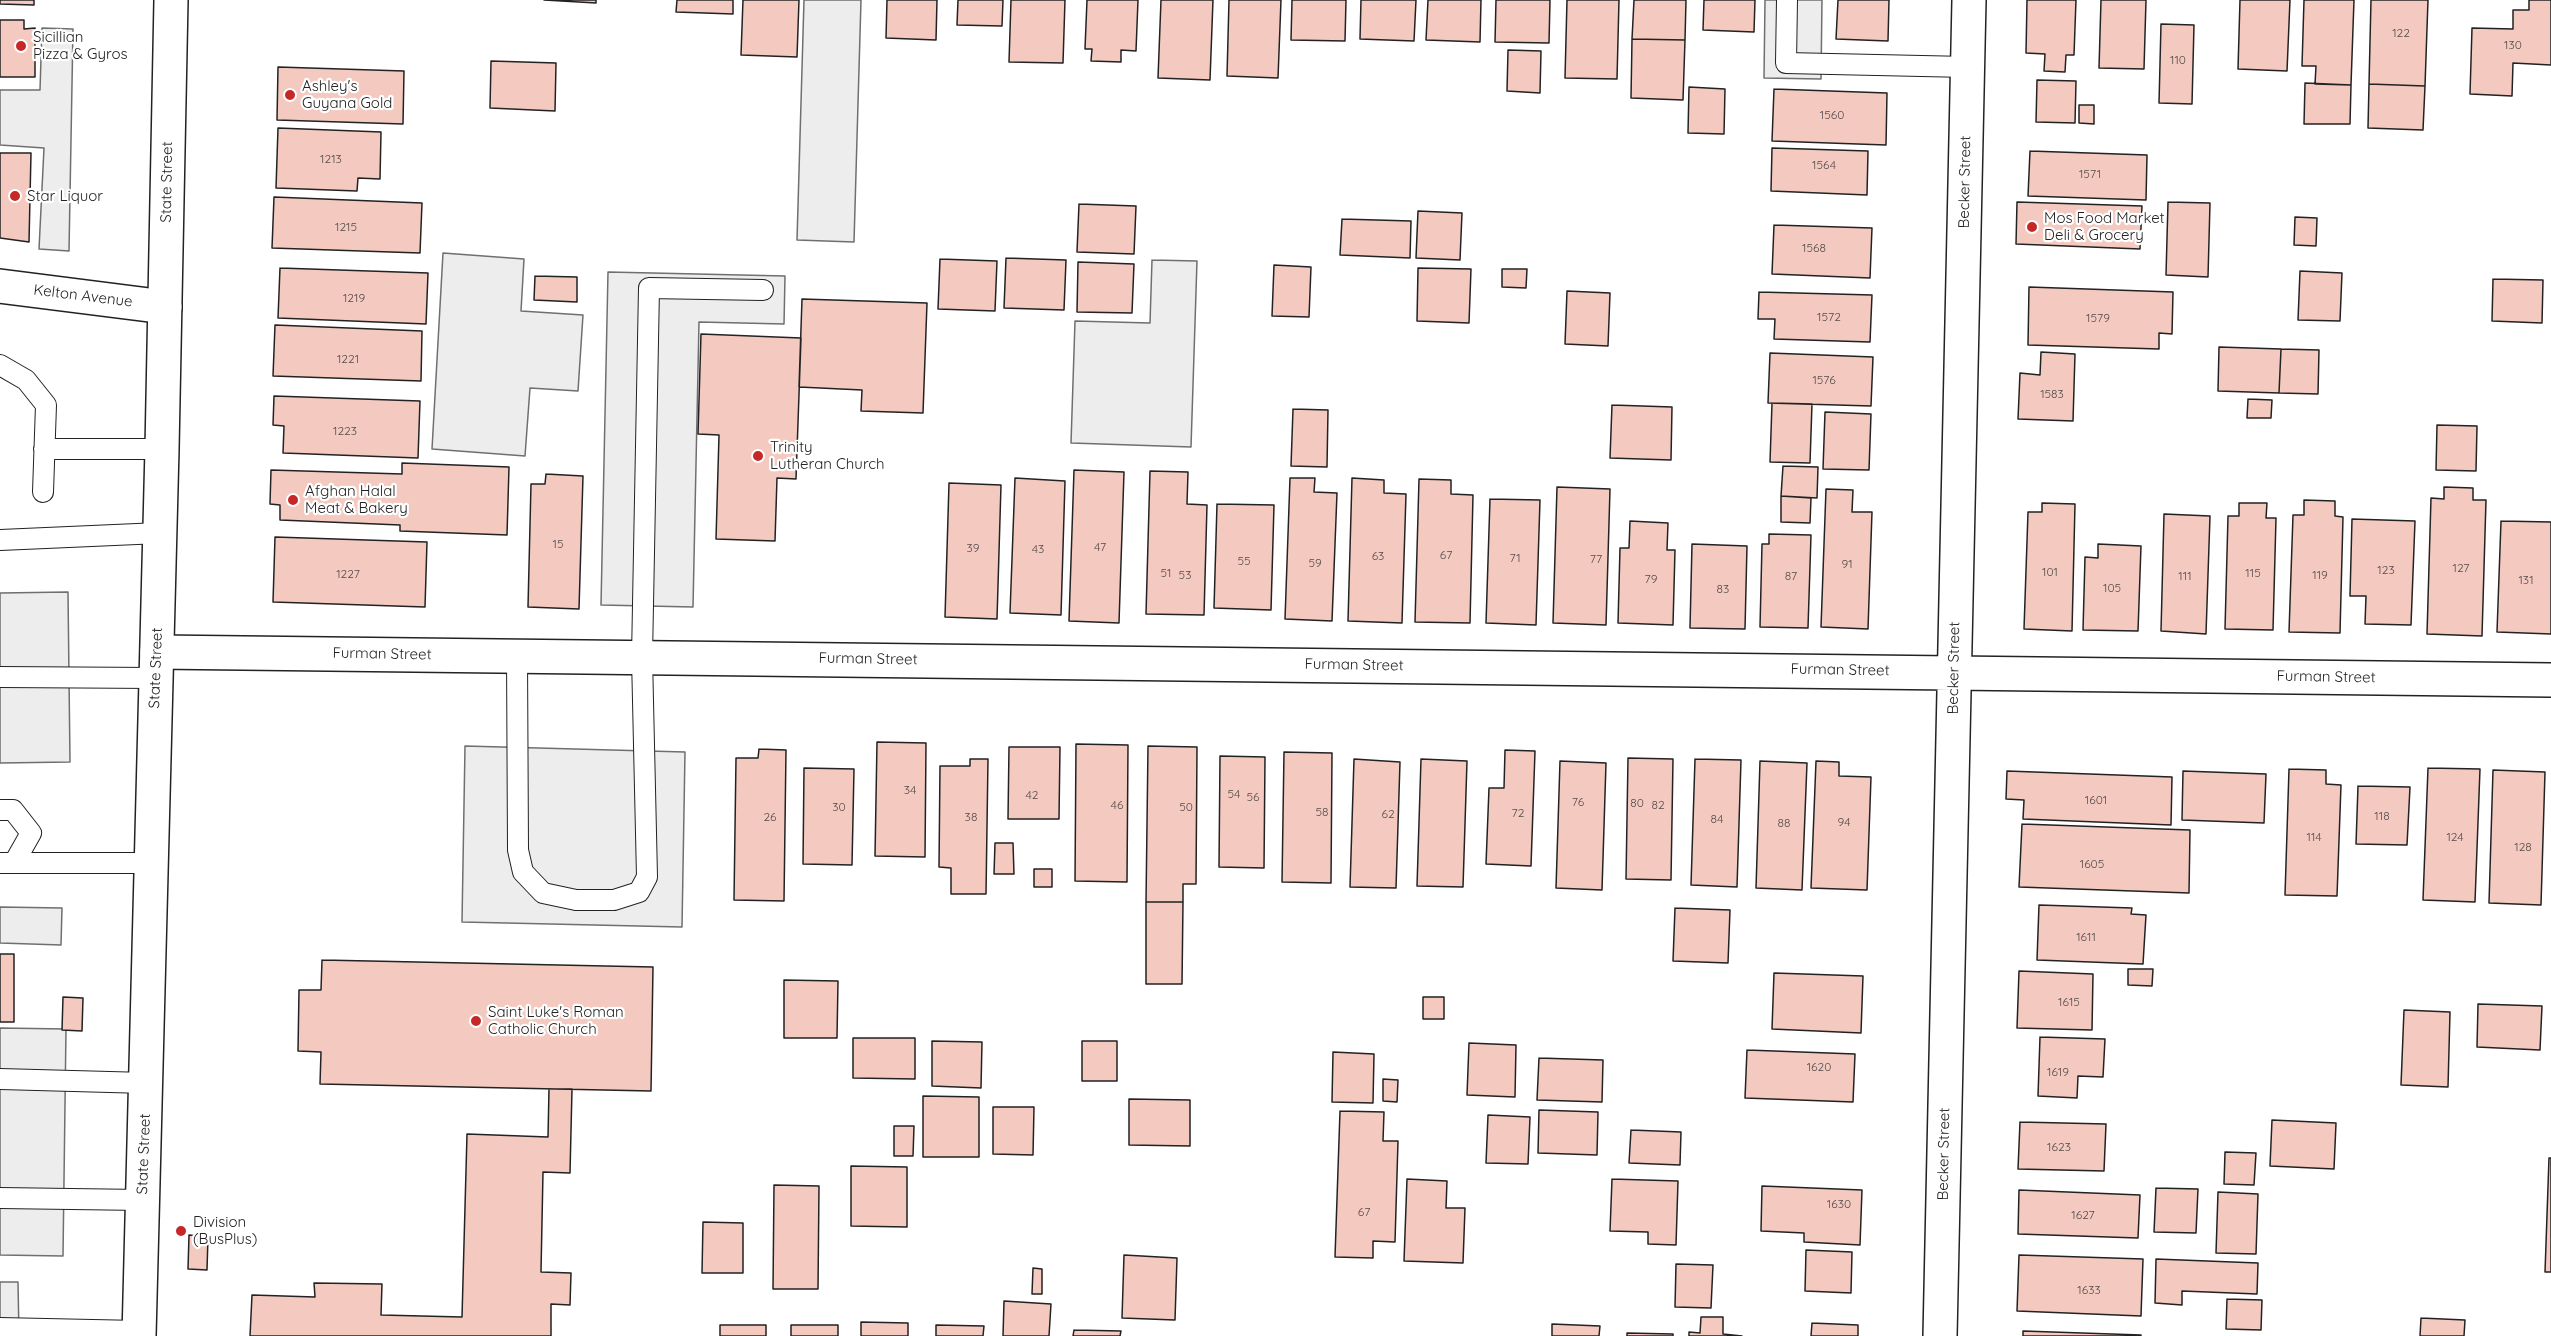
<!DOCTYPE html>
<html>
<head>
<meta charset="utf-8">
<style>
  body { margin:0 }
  canvas { display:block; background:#fff }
</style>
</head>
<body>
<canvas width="2551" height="1336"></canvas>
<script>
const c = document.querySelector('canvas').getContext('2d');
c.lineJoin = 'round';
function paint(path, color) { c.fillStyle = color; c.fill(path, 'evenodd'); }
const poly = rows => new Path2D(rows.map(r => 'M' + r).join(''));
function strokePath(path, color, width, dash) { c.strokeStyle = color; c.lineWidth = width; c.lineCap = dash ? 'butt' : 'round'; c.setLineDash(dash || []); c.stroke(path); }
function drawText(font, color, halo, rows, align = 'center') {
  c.font = font + ' Quicksand,sans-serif'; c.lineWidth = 4.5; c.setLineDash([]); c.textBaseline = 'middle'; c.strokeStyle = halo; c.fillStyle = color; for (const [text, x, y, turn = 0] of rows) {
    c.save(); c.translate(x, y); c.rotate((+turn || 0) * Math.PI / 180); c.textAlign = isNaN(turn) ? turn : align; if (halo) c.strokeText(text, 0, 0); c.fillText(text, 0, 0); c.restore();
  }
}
const parking = poly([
  [804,0,861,0,854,242,797,240,804,0],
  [1765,0,1822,0,1821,79,1764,78,1765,0],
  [42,28,73,29,69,251,39,249,44,148,0,145,0,90,40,90,42,28],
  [443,253,524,259,521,311,583,315,578,391,530,388,525,456,432,449,443,253],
  [1152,260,1197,261,1191,447,1071,443,1075,321,1150,323,1152,260],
  [608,272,785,276,784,324,699,322,693,607,601,605,608,272],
  [68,592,70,762,0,763,0,593,68,592],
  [465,746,685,752,682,927,462,922,465,746],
  [0,907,62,908,61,945,0,943,0,907],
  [0,1028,66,1029,63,1256,0,1255,0,1028],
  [0,1282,18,1282,19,1336,0,1336,0,1282]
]);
paint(parking, '#ededed');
strokePath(parking, '#6f6f6f', 1.5);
const building = poly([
  [0,0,34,0,34,5,0,4,0,0],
  [544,0,596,0,596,3,544,0],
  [677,0,733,0,733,14,676,12,677,0],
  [743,0,799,0,797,57,741,55,743,0],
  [887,0,937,0,936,40,886,38,887,0],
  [958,0,1003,0,1002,26,957,25,958,0],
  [1011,0,1065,0,1063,63,1009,62,1011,0],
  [1087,0,1138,0,1136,51,1121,50,1121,62,1091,61,1092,49,1085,49,1087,0],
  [1161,0,1213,0,1210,80,1158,78,1161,0],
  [1229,0,1281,0,1278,78,1227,76,1229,0],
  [1292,0,1346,0,1345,41,1291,40,1292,0],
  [1361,0,1416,0,1414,41,1360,39,1361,0],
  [1428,0,1481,0,1480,42,1426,40,1428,0],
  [1496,0,1550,0,1549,43,1495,42,1496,0],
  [1567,0,1619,0,1617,79,1565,78,1567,0],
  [1634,0,1686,0,1685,40,1632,39,1634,0],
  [1704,0,1755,0,1754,32,1703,30,1704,0],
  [1838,0,1889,0,1888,41,1836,39,1838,0],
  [2027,0,2076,0,2074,55,2066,55,2065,72,2044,71,2045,54,2026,53,2027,0],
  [2101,0,2146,0,2144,69,2099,68,2101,0],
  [2240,0,2290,0,2287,71,2238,69,2240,0],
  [2304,0,2354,0,2351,85,2315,84,2316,66,2302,66,2304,0],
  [2371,0,2428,0,2425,86,2369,84,2371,0],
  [2529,0,2551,0,2551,65,2513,63,2512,96,2470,94,2472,28,2513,29,2513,10,2529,10,2529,0],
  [0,20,24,20,24,29,35,28,35,77,0,77,0,20],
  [2161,24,2194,25,2192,104,2159,103,2161,24],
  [1632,39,1685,40,1683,100,1631,98,1632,39],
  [1508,50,1541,51,1540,93,1507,91,1508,50],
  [491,61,556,63,555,111,490,108,491,61],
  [278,67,404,71,403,124,277,120,278,67],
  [2037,80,2076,81,2075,123,2036,122,2037,80],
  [2305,83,2351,85,2350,124,2304,124,2305,83],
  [2369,84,2425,86,2423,130,2368,128,2369,84],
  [1689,87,1725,89,1724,134,1688,133,1689,87],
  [1774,89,1887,93,1886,145,1772,141,1774,89],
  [2079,105,2094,105,2094,124,2079,123,2079,105],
  [278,128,381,132,380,179,358,178,357,191,276,188,278,128],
  [1772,148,1868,151,1867,195,1771,191,1772,148],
  [2030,151,2147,155,2146,200,2028,196,2030,151],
  [0,153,31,153,29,242,0,238,0,153],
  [274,197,422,203,420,253,272,248,274,197],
  [2017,202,2142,206,2140,249,2016,244,2017,202],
  [2168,202,2210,203,2208,277,2166,275,2168,202],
  [1079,204,1136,206,1134,254,1077,252,1079,204],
  [1418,211,1462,213,1460,260,1416,258,1418,211],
  [2295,217,2317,218,2316,246,2294,245,2295,217],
  [1342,219,1411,221,1410,258,1340,255,1342,219],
  [1774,225,1872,228,1870,278,1772,274,1774,225],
  [1006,258,1066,260,1064,310,1004,308,1006,258],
  [940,259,997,261,995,311,938,309,940,259],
  [1078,262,1134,264,1132,313,1077,312,1078,262],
  [1274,265,1311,267,1309,317,1272,316,1274,265],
  [280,268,428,273,426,324,278,318,280,268],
  [1418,268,1471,269,1469,323,1417,321,1418,268],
  [1502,269,1527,269,1526,288,1502,287,1502,269],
  [2300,271,2342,273,2340,321,2298,320,2300,271],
  [535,276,577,277,577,302,534,300,535,276],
  [2493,279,2543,280,2542,323,2492,321,2493,279],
  [2029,287,2173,292,2172,334,2159,333,2159,349,2028,345,2029,287],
  [1567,291,1610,293,1608,346,1565,344,1567,291],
  [1759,292,1872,295,1870,342,1774,339,1775,319,1758,319,1759,292],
  [802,299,927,303,923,413,861,411,862,390,799,387,802,299],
  [275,325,422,331,421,381,273,376,275,325],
  [701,334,801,338,796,479,777,478,775,541,716,539,719,435,698,434,701,334],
  [2219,347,2281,349,2279,393,2218,391,2219,347],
  [2281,349,2319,350,2318,394,2279,393,2281,349],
  [2041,352,2075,354,2073,421,2018,419,2020,373,2040,375,2041,352],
  [1770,353,1873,357,1871,406,1768,403,1770,353],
  [274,396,420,401,418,458,283,453,284,426,273,425,274,396],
  [2248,399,2272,400,2271,418,2247,418,2248,399],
  [1772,403,1812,404,1810,463,1770,462,1772,403],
  [1612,405,1672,407,1671,460,1610,458,1612,405],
  [1293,409,1328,410,1327,467,1291,466,1293,409],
  [1825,412,1871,414,1869,470,1823,469,1825,412],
  [2437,425,2477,426,2476,471,2436,470,2437,425],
  [402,463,509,467,507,535,400,531,400,525,280,520,280,505,270,504,271,470,402,474,402,463],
  [1783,466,1818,467,1817,498,1781,496,1783,466],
  [1074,470,1124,472,1119,623,1069,621,1074,470],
  [1150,471,1188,472,1187,504,1207,505,1204,615,1146,614,1150,471],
  [546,474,583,476,579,609,528,607,531,484,545,484,546,474],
  [1015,478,1065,481,1061,615,1010,613,1015,478],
  [1290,478,1315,478,1314,492,1337,493,1332,621,1285,619,1290,478],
  [1352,478,1384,480,1384,493,1406,494,1402,623,1348,621,1352,478],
  [1419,479,1451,480,1451,494,1473,495,1470,623,1415,622,1419,479],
  [949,483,1001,485,997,619,945,617,949,483],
  [1557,487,1610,489,1606,625,1553,623,1557,487],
  [2444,487,2473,488,2473,500,2486,500,2482,636,2427,634,2431,498,2444,499,2444,487],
  [1826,489,1853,490,1852,512,1872,512,1868,629,1821,627,1826,489],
  [1781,496,1811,498,1810,523,1781,522,1781,496],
  [1490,499,1540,500,1536,625,1486,623,1490,499],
  [2304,500,2335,501,2335,516,2343,517,2340,633,2289,632,2293,515,2304,515,2304,500],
  [2042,503,2075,504,2072,631,2024,629,2028,512,2042,512,2042,503],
  [2239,503,2267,503,2266,518,2276,518,2273,630,2225,629,2228,516,2239,516,2239,503],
  [1217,504,1274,505,1271,610,1214,608,1217,504],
  [2164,514,2210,516,2206,634,2161,631,2164,514],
  [2352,519,2415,521,2411,625,2365,624,2366,596,2350,596,2352,519],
  [1630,521,1668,523,1667,550,1675,550,1673,625,1618,623,1620,548,1629,548,1630,521],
  [2501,521,2551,522,2551,634,2497,632,2501,521],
  [1769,534,1811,535,1808,628,1760,627,1762,544,1769,544,1769,534],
  [275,537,427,542,425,607,273,602,275,537],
  [1692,544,1747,546,1745,629,1690,628,1692,544],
  [2098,544,2141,546,2138,631,2083,630,2085,557,2098,558,2098,544],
  [877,742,926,743,925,857,875,856,877,742],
  [1076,744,1128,745,1127,882,1075,881,1076,744],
  [1148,746,1197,747,1196,884,1183,884,1183,902,1146,902,1148,746],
  [1009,747,1060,747,1059,819,1008,819,1009,747],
  [759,749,786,750,784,901,734,900,736,758,758,758,759,749],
  [1505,750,1535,751,1531,866,1486,864,1489,788,1504,788,1505,750],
  [1284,752,1332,753,1331,883,1282,882,1284,752],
  [1220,756,1265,757,1264,868,1219,867,1220,756],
  [1628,758,1673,759,1671,880,1626,879,1628,758],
  [970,759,988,759,986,894,951,894,951,868,939,867,940,766,970,766,970,759],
  [1354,759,1400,762,1396,888,1350,887,1354,759],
  [1421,759,1467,761,1463,887,1417,886,1421,759],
  [1695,759,1741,760,1737,887,1691,885,1695,759],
  [1560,761,1606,763,1602,890,1556,888,1560,761],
  [1760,761,1807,763,1802,890,1756,888,1760,761],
  [1816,761,1839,762,1839,776,1871,777,1867,890,1811,888,1816,761],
  [804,768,854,769,852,865,803,864,804,768],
  [2428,768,2480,769,2475,902,2423,900,2428,768],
  [2289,769,2326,770,2326,784,2341,785,2337,896,2285,895,2289,769],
  [2493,770,2545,772,2541,905,2489,903,2493,770],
  [2007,771,2172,777,2171,825,2023,819,2024,800,2006,799,2007,771],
  [2183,771,2266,774,2264,823,2182,820,2183,771],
  [2358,786,2410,787,2407,845,2356,844,2358,786],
  [2022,824,2190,830,2189,893,2019,887,2022,824],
  [995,843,1013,843,1014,874,994,874,995,843],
  [1034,869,1052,869,1052,887,1034,887,1034,869],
  [1146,902,1183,902,1182,984,1146,984,1146,902],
  [2039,905,2132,908,2131,914,2146,915,2143,964,2037,960,2039,905],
  [1675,908,1730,910,1728,963,1673,961,1675,908],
  [0,954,14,954,14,1022,0,1022,0,954],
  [322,960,653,967,651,1091,320,1084,321,1052,298,1051,299,990,321,990,322,960],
  [2128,969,2153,969,2152,986,2128,985,2128,969],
  [2019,971,2093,974,2092,1030,2017,1028,2019,971],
  [1774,973,1863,976,1861,1033,1772,1029,1774,973],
  [784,980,838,981,837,1038,784,1038,784,980],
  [63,997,83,998,82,1031,62,1030,63,997],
  [1423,997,1444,997,1444,1019,1423,1019,1423,997],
  [2478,1004,2542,1006,2540,1050,2477,1047,2478,1004],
  [2404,1010,2450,1012,2448,1087,2401,1085,2404,1010],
  [2040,1037,2105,1039,2103,1077,2078,1076,2077,1098,2038,1096,2040,1037],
  [853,1038,915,1038,915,1079,853,1078,853,1038],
  [932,1041,982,1042,981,1088,932,1086,932,1041],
  [1082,1041,1117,1041,1117,1081,1082,1081,1082,1041],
  [1469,1043,1516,1045,1515,1097,1467,1095,1469,1043],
  [1747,1050,1855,1054,1853,1102,1745,1098,1747,1050],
  [1333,1052,1374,1054,1373,1103,1332,1102,1333,1052],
  [1539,1058,1603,1060,1602,1102,1537,1100,1539,1058],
  [1383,1079,1398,1080,1397,1102,1383,1101,1383,1079],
  [549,1089,572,1089,570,1173,543,1172,541,1272,571,1273,570,1305,551,1304,551,1336,250,1336,252,1295,315,1297,314,1283,382,1284,381,1315,462,1317,467,1134,548,1137,549,1089],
  [923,1096,979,1097,979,1157,923,1157,923,1096],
  [1129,1099,1190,1100,1190,1146,1129,1145,1129,1099],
  [993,1107,1034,1107,1033,1155,993,1154,993,1107],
  [1539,1110,1598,1112,1597,1155,1538,1153,1539,1110],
  [1340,1111,1384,1112,1383,1141,1398,1141,1395,1242,1373,1241,1373,1258,1335,1257,1340,1111],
  [1488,1115,1530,1117,1528,1164,1486,1163,1488,1115],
  [2272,1120,2336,1123,2334,1169,2270,1166,2272,1120],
  [2020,1122,2106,1124,2104,1171,2018,1169,2020,1122],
  [894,1126,914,1126,913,1156,894,1156,894,1126],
  [1631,1130,1681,1132,1680,1165,1629,1163,1631,1130],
  [2225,1152,2256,1153,2254,1185,2224,1184,2225,1152],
  [2549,1158,2551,1158,2551,1272,2545,1272,2549,1158],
  [851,1166,907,1167,907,1227,851,1226,851,1166],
  [1407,1179,1447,1181,1446,1208,1465,1208,1463,1263,1404,1261,1407,1179],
  [1612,1179,1678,1181,1676,1245,1648,1244,1648,1232,1610,1231,1612,1179],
  [774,1185,819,1186,818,1289,773,1289,774,1185],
  [1762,1186,1862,1190,1860,1245,1804,1242,1804,1233,1761,1231,1762,1186],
  [2156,1188,2198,1189,2196,1233,2154,1232,2156,1188],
  [2019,1190,2140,1195,2138,1238,2018,1234,2019,1190],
  [2218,1192,2258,1194,2256,1254,2216,1253,2218,1192],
  [703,1222,743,1223,743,1273,702,1273,703,1222],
  [189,1235,208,1237,207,1270,188,1269,189,1235],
  [1806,1250,1852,1252,1851,1293,1805,1291,1806,1250],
  [1124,1255,1177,1258,1175,1320,1122,1318,1124,1255],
  [2019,1255,2143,1259,2141,1316,2017,1311,2019,1255],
  [2156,1259,2258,1263,2257,1294,2182,1291,2182,1305,2155,1303,2156,1259],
  [1676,1264,1713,1265,1711,1308,1675,1307,1676,1264],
  [1033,1268,1042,1269,1042,1294,1032,1294,1033,1268],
  [2227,1299,2262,1300,2261,1330,2226,1329,2227,1299],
  [1004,1301,1051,1304,1049,1336,1003,1336,1004,1301],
  [1701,1317,1723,1317,1723,1334,1742,1336,1689,1336,1689,1332,1700,1333,1701,1317],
  [2421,1318,2465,1320,2464,1336,2420,1336,2421,1318],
  [861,1322,908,1323,908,1336,861,1336,861,1322],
  [1812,1323,1858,1325,1858,1336,1811,1336,1812,1323],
  [1552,1324,1600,1326,1599,1336,1552,1336,1552,1324],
  [720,1325,766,1325,766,1336,720,1336,720,1325],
  [791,1325,838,1325,838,1336,791,1336,791,1325],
  [936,1325,984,1326,983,1336,936,1336,936,1325],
  [1074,1330,1121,1331,1120,1336,1073,1336,1074,1330],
  [2023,1331,2141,1335,2141,1336,2023,1336,2023,1331],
  [1627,1333,1673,1334,1673,1336,1627,1336,1627,1333]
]);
paint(building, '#f3c9c0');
strokePath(building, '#222', 1.5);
const service = poly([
  [1787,0,1786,63,1967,67],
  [0,365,26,380,46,405,43,492],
  [44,449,162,449],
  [0,540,160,533],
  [517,655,518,850,523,872,543,893,576,900,614,900,639,892,647,877,642,657,649,288,763,290],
  [0,677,156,678],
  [0,810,13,810,31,833,14,863],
  [0,863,151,863],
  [0,1079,146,1083],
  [0,1198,142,1200],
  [0,1328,139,1331]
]);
const minor = poly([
  [0,286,165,307],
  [157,652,2551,680],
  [1940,1336,1969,0]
]);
const primary = poly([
  [139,1336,162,449,171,0]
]);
strokePath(service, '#222', 22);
strokePath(minor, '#222', 36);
strokePath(primary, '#222', 36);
strokePath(service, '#fff', 20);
strokePath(minor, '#fff', 33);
strokePath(primary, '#fff', 33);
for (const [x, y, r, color] of [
  [21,46,6,"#c62828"],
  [290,95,6,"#c62828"],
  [15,196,6,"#c62828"],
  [2032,227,6,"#c62828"],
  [758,456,6,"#c62828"],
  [293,500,6,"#c62828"],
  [476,1021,6,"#c62828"],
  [181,1231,6,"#c62828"]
]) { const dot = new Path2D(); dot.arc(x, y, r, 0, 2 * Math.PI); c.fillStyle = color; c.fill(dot); strokePath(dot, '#fff', 2); }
drawText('12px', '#564c4a', null, [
  ["122",2401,33],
  ["130",2513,45],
  ["110",2178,60],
  ["1560",1832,115],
  ["1213",331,159],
  ["1564",1824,165],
  ["1571",2090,174],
  ["1215",346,227],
  ["1568",1814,248],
  ["1219",354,298],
  ["1572",1829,317],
  ["1579",2098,318],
  ["1221",348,359],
  ["1576",1824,380],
  ["1583",2052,394],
  ["1223",345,431],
  ["15",558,544],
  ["47",1100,547],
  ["39",973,548],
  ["43",1038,549],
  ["67",1446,555],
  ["63",1378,556],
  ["71",1515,558],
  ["77",1596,559],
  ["55",1244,561],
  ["59",1315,563],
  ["91",1847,564],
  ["127",2461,568],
  ["123",2386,570],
  ["101",2050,572],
  ["51",1166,573],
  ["115",2253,573],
  ["1227",348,574],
  ["53",1185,575],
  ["119",2320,575],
  ["87",1791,576],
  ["111",2185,576],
  ["79",1651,579],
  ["131",2526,580],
  ["105",2112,588],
  ["83",1723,589],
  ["34",910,790],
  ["54",1234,794],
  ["42",1032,795],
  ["56",1253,797],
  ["1601",2096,800],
  ["76",1578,802],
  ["80",1637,803],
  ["46",1117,805],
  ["82",1658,805],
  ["30",839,807],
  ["50",1186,807],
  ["58",1322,812],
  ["72",1518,813],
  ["62",1388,814],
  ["118",2382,816],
  ["26",770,817],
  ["38",971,817],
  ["84",1717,819],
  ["94",1844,822],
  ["88",1784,823],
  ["114",2314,837],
  ["124",2455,837],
  ["128",2523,847],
  ["1605",2092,864],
  ["1611",2086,937],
  ["1615",2069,1002],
  ["1620",1819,1067],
  ["1619",2058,1072],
  ["1623",2059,1147],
  ["1630",1839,1204],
  ["67",1364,1212],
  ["1627",2083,1215],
  ["1633",2089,1290]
]);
drawText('15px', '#222', '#fff', [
  ["Sicillian",33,37],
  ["Pizza & Gyros",33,54],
  ["Ashley's",302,86],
  ["Guyana Gold",302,103],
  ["Star Liquor",27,196],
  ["Mos Food Market",2044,218],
  ["Deli & Grocery",2044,235],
  ["Trinity",770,447],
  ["Lutheran Church",770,464],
  ["Afghan Halal",305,491],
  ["Meat & Bakery",305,508],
  ["Saint Luke's Roman",488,1012],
  ["Catholic Church",488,1029],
  ["Division",193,1222],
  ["(BusPlus)",193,1239]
], 'left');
drawText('15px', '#222', '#fff', [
  ["State Street",167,182,-89],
  ["Becker Street",1965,182,-89],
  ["Kelton Avenue",83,296,7],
  ["Furman Street",382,654,1],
  ["Furman Street",868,659,1],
  ["Furman Street",1354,665,1],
  ["State Street",156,668,-88],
  ["Becker Street",1954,668,-89],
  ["Furman Street",1840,670,1],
  ["Furman Street",2326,677,1],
  ["State Street",144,1154,-88],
  ["Becker Street",1944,1154,-89]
]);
</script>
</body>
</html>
